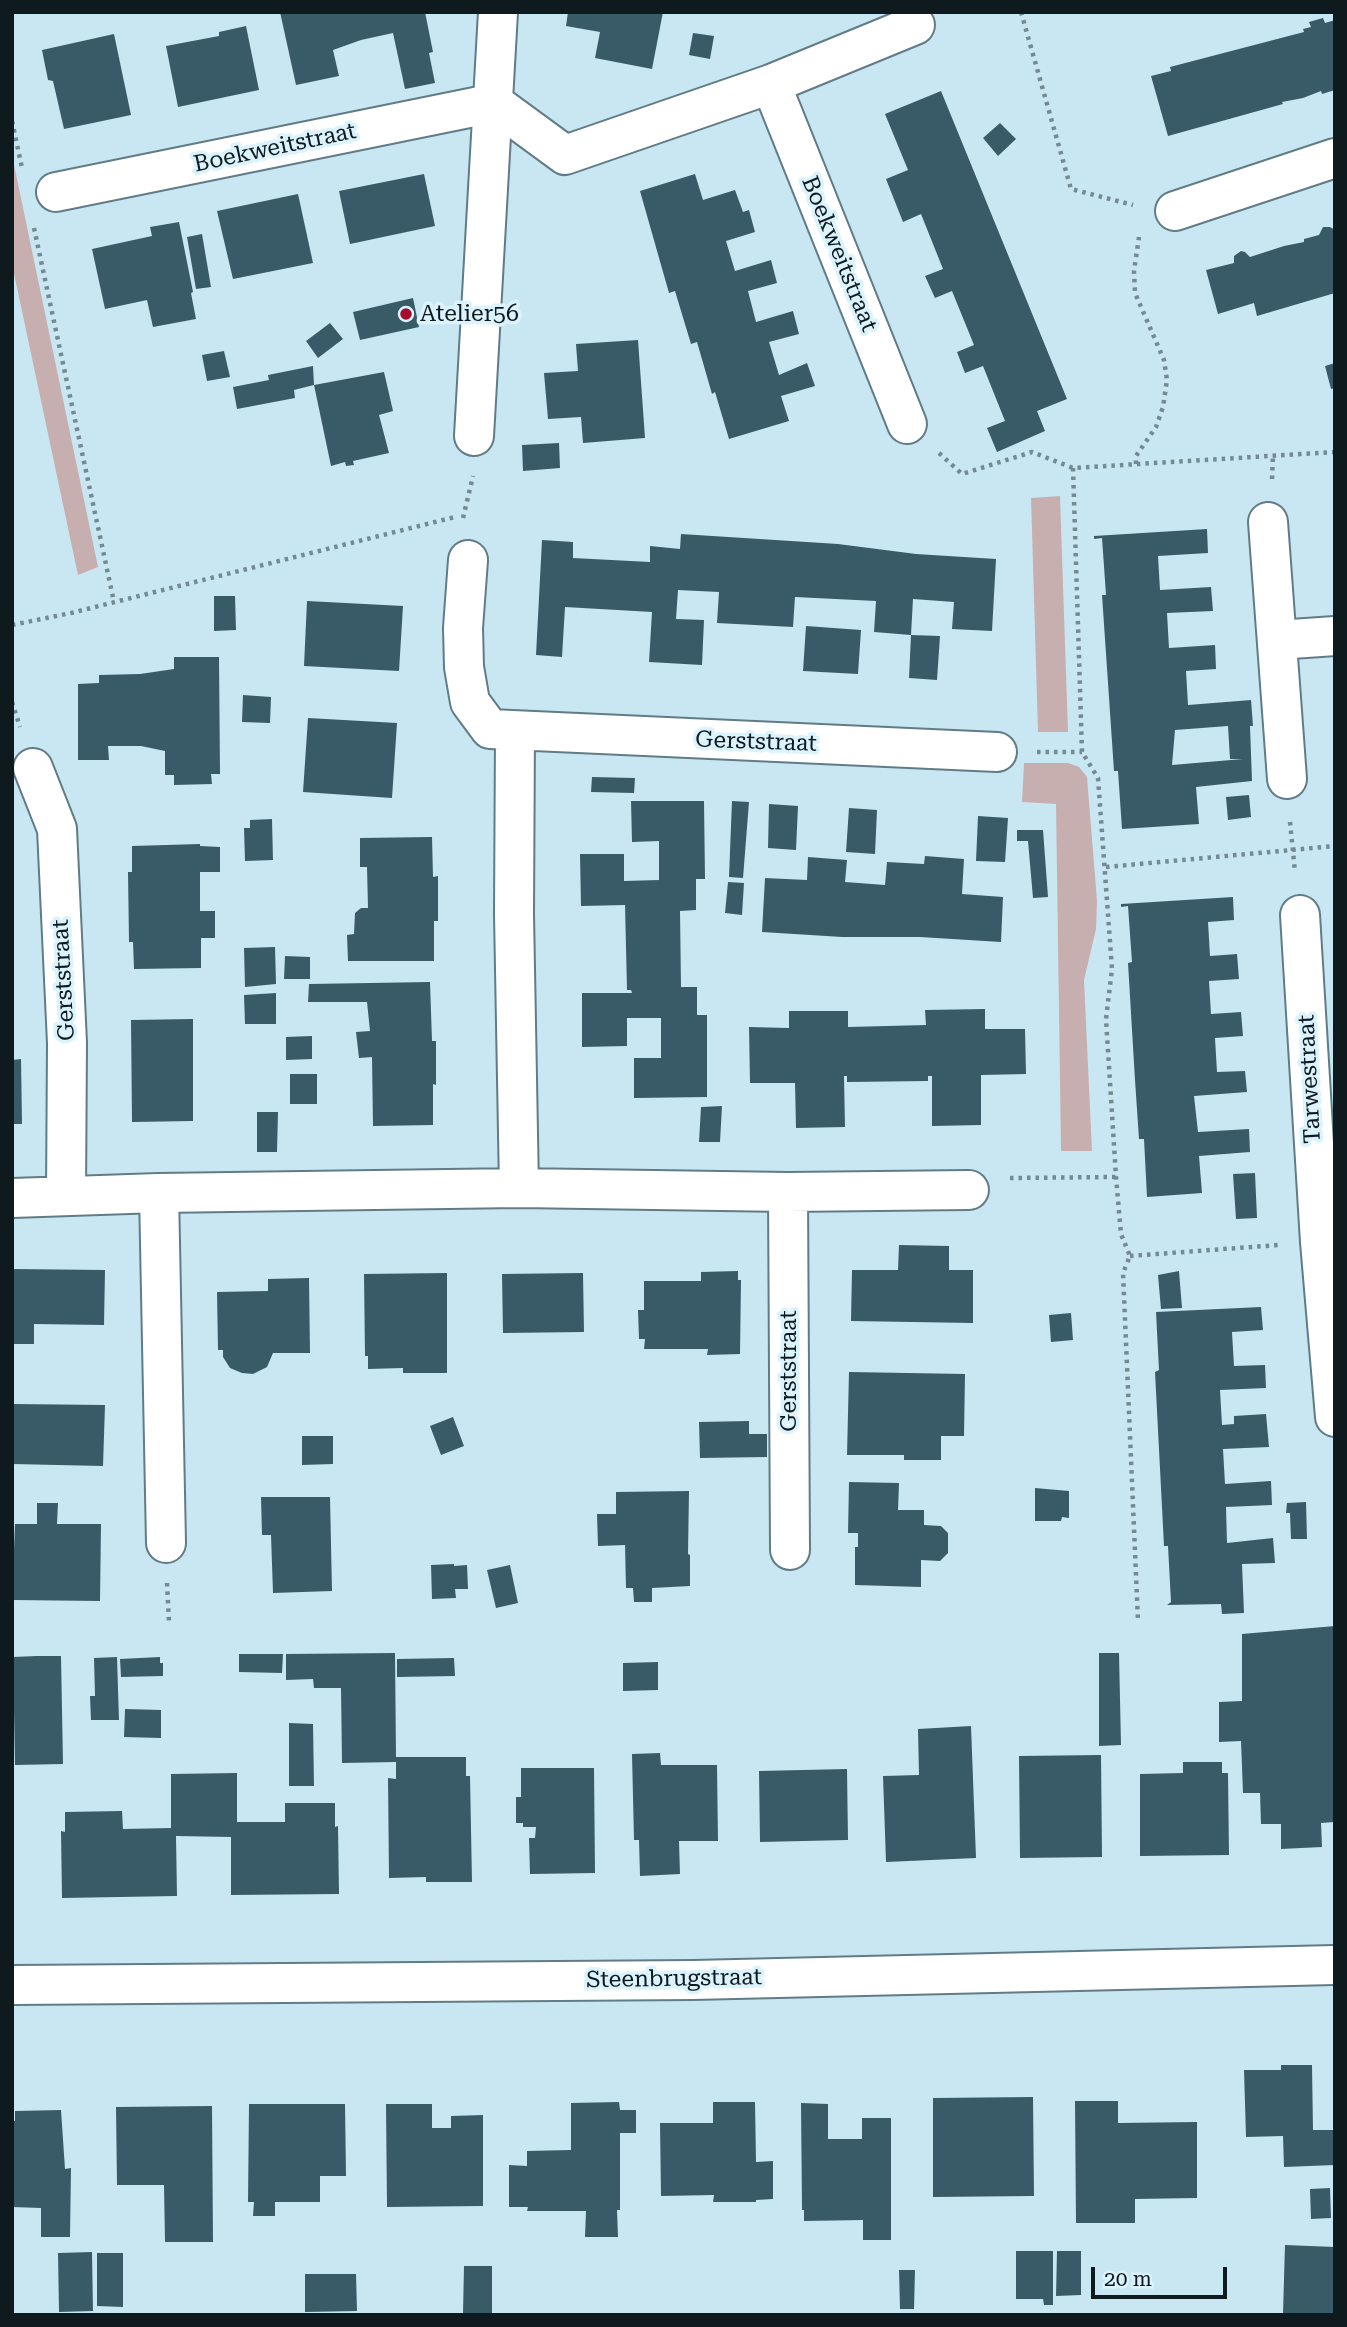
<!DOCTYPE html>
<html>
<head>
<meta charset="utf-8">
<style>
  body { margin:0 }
  #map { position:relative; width:1347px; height:2327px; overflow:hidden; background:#c9e7f3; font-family:"Roboto Serif",serif }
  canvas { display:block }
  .frame { position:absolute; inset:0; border:14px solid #0f1a1e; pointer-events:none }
  .scale { position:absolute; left:1091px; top:2267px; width:136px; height:32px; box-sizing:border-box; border:4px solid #0f1a1e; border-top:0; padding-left:9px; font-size:21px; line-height:24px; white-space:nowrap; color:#0f1a1e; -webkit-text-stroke:5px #dbf3fd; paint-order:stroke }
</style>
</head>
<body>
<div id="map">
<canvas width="1347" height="2327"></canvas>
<div class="frame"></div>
<div class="scale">20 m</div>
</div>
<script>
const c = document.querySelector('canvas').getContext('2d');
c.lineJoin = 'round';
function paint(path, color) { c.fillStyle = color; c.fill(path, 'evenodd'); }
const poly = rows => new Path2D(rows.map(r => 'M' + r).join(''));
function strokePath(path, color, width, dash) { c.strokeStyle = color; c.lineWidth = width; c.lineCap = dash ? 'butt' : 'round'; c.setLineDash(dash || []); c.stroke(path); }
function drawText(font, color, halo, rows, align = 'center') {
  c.font = font + ' "Roboto Serif",serif'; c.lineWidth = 7; c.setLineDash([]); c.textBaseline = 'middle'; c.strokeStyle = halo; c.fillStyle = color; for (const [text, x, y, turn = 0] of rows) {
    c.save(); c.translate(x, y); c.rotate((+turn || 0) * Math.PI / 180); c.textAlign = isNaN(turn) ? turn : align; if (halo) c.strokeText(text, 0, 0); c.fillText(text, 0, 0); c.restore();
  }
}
paint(poly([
  [12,155,98,567,78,575,12,264],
  [1060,496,1068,732,1038,732,1031,498],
  [1024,763,1068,763,1079,767,1087,777,1097,901,1096,929,1084,980,1092,1151,1061,1151,1056,804,1022,802]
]), '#c8afaf');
paint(poly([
  [280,12,425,12,433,52,429,53,435,83,405,89,393,33,361,40,333,50,339,76,296,85],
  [568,12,663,12,652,69,595,58,600,32,566,26],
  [1323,18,1325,23,1335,20,1335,90,1322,94,1321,91,1303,98,1282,102,1283,104,1168,136,1151,76,1171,71,1170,67,1304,32,1303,29,1311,27,1309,22],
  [246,26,259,90,178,107,166,46,219,36,219,32],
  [693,33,714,36,710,59,689,55],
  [114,34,131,115,64,129,53,81,48,80,42,50],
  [941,91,1067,399,1037,411,1045,431,997,452,987,428,1005,421,983,366,965,373,957,352,974,345,952,291,935,298,925,276,943,269,921,214,903,222,886,179,908,170,885,114],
  [1000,123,1016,139,998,156,983,138],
  [424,174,435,226,350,244,339,191],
  [695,174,703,200,735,190,743,212,749,210,755,232,726,241,735,271,771,260,777,283,748,291,756,322,793,311,799,334,769,342,779,375,807,363,815,386,781,396,789,421,729,439,715,392,712,394,697,342,691,344,675,291,669,293,640,191],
  [298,194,313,263,233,279,217,211],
  [179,222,193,292,191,293,196,319,153,327,147,300,105,309,92,249,152,236,150,227],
  [1323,227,1330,227,1335,230,1335,293,1257,316,1254,303,1218,314,1206,270,1234,263,1234,256,1241,251,1245,252,1250,257,1284,246,1304,242,1304,239,1319,235],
  [202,234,211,287,196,289,187,237],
  [413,298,419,327,360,340,353,312],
  [330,323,343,339,318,358,306,341],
  [638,340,645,438,583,443,581,417,548,419,544,373,578,371,576,344],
  [224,351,230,377,207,381,202,355],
  [1335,363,1335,388,1331,389,1325,366],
  [313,366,314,385,294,390,295,398,237,409,233,387,269,380,268,375],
  [384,372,393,411,379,415,389,453,353,461,354,465,346,466,345,462,331,466,314,385],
  [559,443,560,468,523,471,522,445],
  [1207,529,1208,553,1158,556,1160,590,1211,587,1213,611,1167,613,1169,648,1215,645,1216,669,1186,671,1188,705,1251,700,1253,726,1250,726,1252,781,1196,787,1199,824,1122,829,1118,771,1114,771,1102,595,1106,595,1102,538,1094,539,1094,536],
  [1228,726,1230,759,1243,759,1172,765,1175,730],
  [681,534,838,544,916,554,996,559,992,631,952,629,954,602,913,599,911,635,940,636,937,680,909,678,911,635,874,632,876,601,795,597,793,627,717,623,719,592,678,590,676,619,704,620,702,665,649,662,652,612,565,607,562,657,536,655,542,540,573,542,573,558,650,562,650,546,680,549],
  [214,596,235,596,236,630,214,631],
  [307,601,403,606,399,671,304,666],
  [806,626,861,630,858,674,803,671],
  [174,657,219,657,220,774,211,774,212,784,174,785,174,775,165,775,165,751,141,746,108,746,109,760,78,760,78,684,99,683,99,675,140,674,174,669],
  [243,695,271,697,270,723,242,722],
  [308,718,397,723,392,798,303,792],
  [592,777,635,778,634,793,591,792],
  [1249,795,1251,817,1228,820,1226,797],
  [631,801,704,801,705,879,696,879,696,910,680,911,681,987,697,987,697,1015,707,1015,707,1097,634,1098,634,1058,661,1058,661,1018,627,1018,627,1046,582,1047,582,993,632,993,631,990,627,990,625,905,581,906,580,854,624,854,624,881,659,880,659,841,632,842],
  [732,801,749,802,743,878,729,877],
  [769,804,798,806,796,850,768,848],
  [849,808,877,810,875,854,846,852],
  [978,816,1008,818,1005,862,976,861],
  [272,819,273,860,245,861,244,828,250,828,250,820],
  [1017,830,1043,830,1048,897,1033,898,1028,841,1017,841],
  [432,837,433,877,438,876,438,921,434,921,434,961,348,961,347,935,354,934,355,913,361,908,368,908,367,867,360,867,360,838],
  [200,844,200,846,220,847,220,872,200,872,200,911,215,911,215,938,201,938,201,968,134,969,133,942,129,942,128,872,132,872,132,846],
  [925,856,964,859,962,894,1003,897,1001,942,920,937,842,937,762,932,765,878,807,880,808,857,847,860,845,882,885,885,887,862,924,864],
  [728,882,744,883,742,915,725,913],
  [1233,897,1234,920,1208,922,1210,956,1237,954,1239,979,1209,981,1211,1014,1241,1012,1243,1036,1215,1038,1217,1072,1245,1071,1247,1092,1194,1096,1198,1132,1249,1129,1250,1152,1199,1156,1202,1193,1147,1197,1144,1139,1139,1139,1135,1080,1128,963,1132,962,1128,906,1121,907,1121,904],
  [275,947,276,984,245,987,244,948],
  [285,956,310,957,310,979,284,979],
  [430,982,432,1041,436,1041,436,1085,433,1084,433,1125,373,1126,372,1057,359,1058,356,1032,370,1031,367,1002,308,1002,309,984],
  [276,993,276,1024,245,1024,244,995],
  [985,1009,985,1029,1025,1029,1026,1074,981,1075,981,1125,932,1126,932,1076,928,1076,928,1081,847,1082,847,1076,844,1076,845,1127,796,1128,795,1083,750,1083,749,1027,789,1028,789,1011,848,1011,848,1027,926,1025,925,1010],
  [193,1019,193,1121,132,1122,131,1020],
  [312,1036,312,1059,286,1060,286,1037],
  [21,1059,22,1124,12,1124,12,1060],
  [290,1074,317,1074,317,1104,290,1104],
  [722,1106,720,1142,699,1142,701,1107],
  [257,1112,278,1112,277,1152,257,1152],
  [1255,1173,1257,1218,1236,1219,1233,1174],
  [899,1245,949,1246,949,1270,973,1270,973,1323,851,1321,852,1270,898,1270],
  [12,1269,105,1270,104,1325,34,1324,34,1344,12,1344],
  [738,1271,738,1280,741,1280,740,1354,707,1355,708,1349,644,1349,645,1339,639,1339,638,1310,644,1310,644,1281,701,1281,701,1272],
  [1179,1271,1182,1308,1161,1309,1158,1275],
  [447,1273,447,1373,403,1373,403,1368,368,1369,368,1356,365,1356,364,1274],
  [583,1273,584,1332,503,1333,502,1274],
  [309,1278,310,1353,273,1353,267,1367,253,1374,242,1373,230,1368,223,1357,223,1350,218,1350,217,1292,268,1291,268,1279],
  [1261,1307,1263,1330,1232,1332,1234,1366,1265,1365,1266,1388,1220,1390,1222,1425,1234,1424,1234,1416,1266,1414,1269,1447,1223,1449,1225,1484,1271,1481,1272,1505,1226,1507,1227,1543,1273,1538,1275,1563,1242,1564,1244,1613,1222,1614,1221,1604,1167,1605,1171,1602,1168,1546,1164,1546,1155,1372,1159,1370,1156,1312],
  [1071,1313,1073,1340,1051,1342,1049,1315],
  [849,1372,965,1374,964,1436,941,1436,941,1460,904,1460,904,1455,847,1455],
  [12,1404,105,1405,103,1466,12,1464],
  [453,1417,464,1446,441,1455,430,1426],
  [749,1421,749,1434,767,1434,767,1457,700,1458,699,1422],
  [302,1436,333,1436,333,1464,302,1465],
  [849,1482,899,1483,898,1510,924,1510,924,1525,941,1526,948,1533,948,1553,940,1561,921,1560,921,1587,855,1585,855,1547,858,1547,858,1533,848,1533],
  [1035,1488,1069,1491,1069,1518,1062,1517,1061,1521,1035,1521],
  [689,1491,688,1554,690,1555,690,1586,652,1588,652,1602,634,1602,633,1588,626,1588,625,1545,598,1546,597,1514,616,1514,616,1492],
  [261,1497,330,1497,332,1591,273,1593,271,1535,262,1535],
  [1306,1502,1307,1539,1291,1539,1290,1513,1286,1513,1287,1503],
  [37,1503,58,1503,57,1524,101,1524,100,1601,12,1600,15,1524,37,1524],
  [454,1564,454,1566,467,1565,468,1589,455,1589,456,1598,432,1599,431,1565],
  [510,1565,518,1603,496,1608,487,1570],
  [1335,1626,1335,1822,1321,1823,1322,1847,1281,1849,1281,1824,1261,1824,1260,1793,1243,1793,1241,1741,1219,1742,1219,1702,1242,1701,1242,1634],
  [395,1653,396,1757,466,1757,466,1776,470,1776,472,1882,426,1882,426,1877,389,1878,388,1778,396,1779,396,1762,342,1763,341,1688,314,1688,313,1679,286,1680,286,1654],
  [1099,1653,1119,1653,1121,1745,1099,1746],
  [239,1654,283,1654,282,1673,239,1672],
  [37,1656,61,1656,63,1764,15,1765,13,1657],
  [117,1657,119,1720,91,1720,90,1696,95,1696,94,1658],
  [160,1657,160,1663,163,1663,163,1676,121,1677,120,1659],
  [454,1658,455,1676,397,1677,397,1659],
  [658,1662,658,1690,623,1691,623,1663],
  [125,1709,161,1710,161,1738,124,1737],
  [289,1723,313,1724,314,1786,289,1786],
  [971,1726,976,1858,886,1862,883,1776,919,1775,918,1729],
  [660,1753,661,1765,717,1765,718,1841,679,1841,680,1874,640,1876,639,1840,634,1840,632,1754],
  [1101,1755,1102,1857,1020,1858,1019,1756],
  [1183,1762,1222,1762,1222,1773,1228,1773,1229,1855,1140,1856,1140,1774,1183,1773],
  [521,1768,594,1768,595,1873,530,1874,529,1838,535,1838,536,1827,523,1827,523,1823,516,1823,516,1797,521,1797],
  [847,1769,848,1840,760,1842,759,1771],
  [237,1773,237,1822,285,1822,285,1803,335,1803,335,1827,338,1826,339,1894,231,1895,231,1837,176,1836,177,1896,62,1898,61,1831,65,1832,65,1812,122,1811,123,1829,171,1828,171,1774],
  [1281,2065,1312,2065,1313,2130,1334,2130,1335,2165,1284,2167,1283,2136,1246,2137,1244,2070,1281,2070],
  [1033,2097,1034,2196,933,2197,933,2098],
  [1075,2101,1118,2101,1118,2123,1197,2122,1197,2198,1135,2199,1135,2223,1076,2223],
  [619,2102,620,2110,636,2110,636,2133,620,2133,620,2210,617,2210,618,2237,585,2237,586,2211,527,2211,528,2207,509,2207,509,2165,527,2166,527,2151,571,2150,571,2103],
  [713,2102,755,2102,756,2162,773,2161,773,2199,756,2200,756,2202,713,2202,714,2195,661,2196,660,2123,713,2123],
  [801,2103,828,2104,828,2139,862,2139,862,2118,891,2118,891,2240,863,2240,863,2220,804,2221,804,2210,802,2210],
  [249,2104,345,2104,346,2176,320,2176,320,2202,275,2202,275,2216,253,2216,254,2202,248,2202],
  [386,2104,432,2104,432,2128,451,2128,451,2116,483,2115,483,2206,387,2207],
  [212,2106,213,2242,165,2242,164,2185,117,2185,116,2107],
  [61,2110,65,2169,71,2168,70,2237,41,2237,41,2208,12,2207,12,2121,15,2121,15,2111],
  [1330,2188,1331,2218,1311,2219,1310,2189],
  [1285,2245,1335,2247,1335,2315,1283,2313],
  [1016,2251,1053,2251,1053,2305,1044,2305,1043,2299,1016,2299],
  [1057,2251,1081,2251,1081,2295,1056,2296],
  [92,2252,93,2311,59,2312,58,2253],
  [97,2253,123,2253,123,2307,97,2306],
  [464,2266,492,2266,492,2314,463,2313],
  [899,2270,915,2270,914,2309,900,2309],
  [305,2274,356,2274,357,2311,305,2312]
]), '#395b67');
const minor = poly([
  [771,84,907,424],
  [56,192,494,103,565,155,771,84,915,25],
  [1175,211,1335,158],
  [474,436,498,12],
  [1268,522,1287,779],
  [468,560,463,628,464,667,470,702,490,729,997,752],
  [1277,640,1335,636],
  [515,731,514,914,519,1188],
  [33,768,57,829,67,1043,66,1196],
  [1300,915,1320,1242,1335,1417],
  [788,1192,790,1550],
  [159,1193,166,1543],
  [12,1198,159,1193,519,1188,788,1192,969,1190]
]);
const tertiary = poly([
  [12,1985,693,1980,1335,1965]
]);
strokePath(minor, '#617c86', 42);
strokePath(tertiary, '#617c86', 42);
strokePath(poly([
  [1021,12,1071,189,1133,205],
  [12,121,22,168],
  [34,228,114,602],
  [939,453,962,474,1032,452,1073,468,1335,452],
  [1136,464,1136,456,1156,427,1163,407,1167,380,1164,360,1135,293,1134,271,1139,237],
  [1073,468,1082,752,1098,778,1112,969,1106,1019,1116,1177,1121,1234,1130,1256,1123,1273,1138,1621],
  [1272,479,1273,455],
  [463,518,473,476],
  [12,625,71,613,455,517],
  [12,702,20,727],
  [1037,752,1082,752],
  [1290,822,1295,872],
  [1106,867,1335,846],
  [1010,1178,1116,1177],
  [1130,1256,1279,1245],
  [167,1583,169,1622]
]), '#748a92', 4.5, [3.5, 5]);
strokePath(minor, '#fff', 38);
strokePath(tertiary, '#fff', 38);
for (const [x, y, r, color] of [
  [406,314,7,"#a50a2f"]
]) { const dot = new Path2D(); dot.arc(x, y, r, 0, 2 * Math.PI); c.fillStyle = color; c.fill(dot); strokePath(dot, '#dbf3fd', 2.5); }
drawText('23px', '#0f1a1e', '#dbf3fd', [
  ["Boekweitstraat",275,148,-12],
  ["Boekweitstraat",839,254,68],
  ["Gerststraat",756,742,2],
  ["Gerststraat",64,980,-93],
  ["Tarwestraat",1310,1079,-93],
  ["Gerststraat",789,1371,-90],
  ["Steenbrugstraat",674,1979,-1]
]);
drawText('23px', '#0f1a1e', '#dbf3fd', [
  ["Atelier56",420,314]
], 'left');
</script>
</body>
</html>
